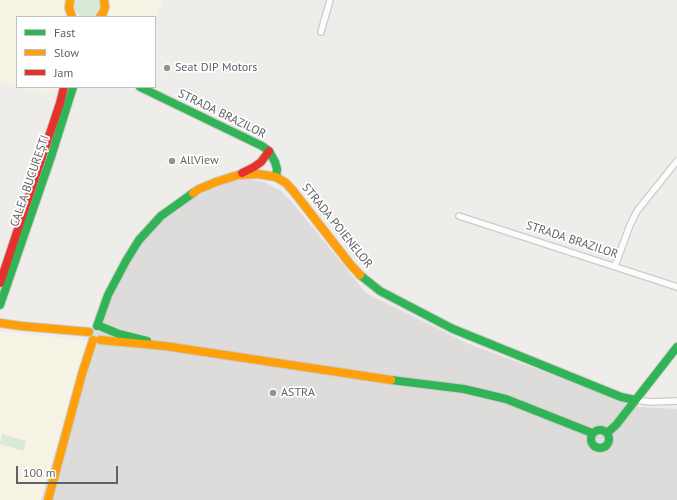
<!DOCTYPE html>
<html>
<head>
<meta charset="utf-8">
<style>
  body { margin:0 }
  #map { position:relative; width:677px; height:500px; overflow:hidden; background:#eeedea; font-family:"PT Sans",sans-serif }
  canvas { display:block }
  .legend { position:absolute; left:16px; top:16px; width:140px; height:72px; box-sizing:border-box; background:#fff; border:1px solid #bfc0c2; margin:0; padding:5px 7px; list-style:none; font-size:12px; color:#5f6266 }
  .legend li { display:flex; align-items:center; gap:8px; height:20px }
  .legend b { width:20px; border:1px solid #bfc0c2 }
  .scale { position:absolute; left:16px; top:466px; width:102px; height:18px; box-sizing:border-box; border:2px solid #5f6266; border-top:0; padding-left:5px; font-size:12px; line-height:14px; white-space:nowrap; color:#5f6266; -webkit-text-stroke:3px #fff; paint-order:stroke }
</style>
</head>
<body>
<div id="map">
<canvas width="677" height="500"></canvas>
<ul class="legend">
<li><b style="height:5px;background:#30b455"></b>Fast</li>
<li><b style="height:5px;background:#ff9f0a"></b>Slow</li>
<li><b style="height:5px;background:#e5322d"></b>Jam</li>
</ul>
<div class="scale">100 m</div>
</div>
<script>
const c = document.querySelector('canvas').getContext('2d');
c.lineJoin = 'round';
function paint(path, color) { c.fillStyle = color; c.fill(path, 'evenodd'); }
const poly = rows => new Path2D(rows.map(r => 'M' + r).join(''));
function strokePath(path, color, width, dash) { c.strokeStyle = color; c.lineWidth = width; c.lineCap = dash ? 'butt' : 'round'; c.setLineDash(dash || []); c.stroke(path); }
function drawText(font, color, halo, rows, align = 'center') {
  c.font = font + ' "PT Sans",sans-serif'; c.lineWidth = 3.5; c.setLineDash([]); c.textBaseline = 'middle'; c.strokeStyle = halo; c.fillStyle = color; for (const [text, x, y, turn = 0] of rows) {
    c.save(); c.translate(x, y); c.rotate((+turn || 0) * Math.PI / 180); c.textAlign = isNaN(turn) ? turn : align; if (halo) c.strokeText(text, 0, 0); c.fillText(text, 0, 0); c.restore();
  }
}
paint(poly([
  [0,0,163,0,155,20,155,17,17,17,17,86,0,80],
  [21,87,67,87,44,94],
  [0,331,88,341,41,500,0,500]
]), '#f6f2e4');
paint(poly([
  [241,178,264,182,281,191,292,202,366,293,469,344,639,407,677,409,677,500,41,500,88,341,94,324,141,241,161,221,178,207,206,191]
]), '#dedcda');
paint(poly([
  [74,0,100,0,101,7,99,11,96,15,93,17,81,17,76,12,74,8],
  [2,434,26,441,23,451,0,444]
]), '#d8e9d7');
const street = poly([
  [321,32,330,0],
  [459,216,677,287],
  [615,266,630,225,637,211,677,161],
  [635,400,651,402,677,401]
]);
const fast = poly([
  [140,87,262,146,269,151,275,162,277,169,276,177],
  [360,275,380,291,453,329,621,397,635,400],
  [0,305,51,157,73,87],
  [97,326,108,295,126,261,139,240,161,216,193,193],
  [102,327,119,334,147,341],
  [391,380,464,389,506,399,592,433],
  '591 439a9 9 0 1 1 18 0a9 9 0 1 1-18 0Z',
  [607,433,616,425,677,347]
]);
const slow = poly([
  [70,0,69,8,72,17],
  [100,17,103,13,105,7,104,0],
  [193,193,199,189,216,182,238,175,258,174,276,177,286,183,294,192,350,264,360,275],
  [0,323,21,326,89,332],
  [100,340,165,346,391,380],
  [48,500,82,374,93,340]
]);
const jam = poly([
  [242,173,254,167,261,162,269,151],
  [0,283,60,103,64,87]
]);
strokePath(street, '#cbcbcb', 8);
strokePath(fast, '#cbcbcb', 10);
strokePath(slow, '#cbcbcb', 10);
strokePath(jam, '#cbcbcb', 10);
strokePath(street, '#fcfcfc', 5.5);
strokePath(fast, '#30b455', 8);
strokePath(slow, '#ff9f0a', 8);
strokePath(jam, '#e5322d', 8);
for (const [x, y, r, color] of [
  [167,68,4,"#919394"],
  [172,161,4,"#919394"],
  [273,393,4,"#919394"]
]) { const dot = new Path2D(); dot.arc(x, y, r, 0, 2 * Math.PI); c.fillStyle = color; c.fill(dot); strokePath(dot, '#fff', 1.5); }
drawText('12px', '#5f6266', '#fff', [
  ["Seat DIP Motors",175,68],
  ["AllView",180,161],
  ["ASTRA",281,393]
], 'left');
drawText('12px', '#5f6266', '#fff', [
  ["STRADA BRAZILOR",222,114,26],
  ["CALEA BUCUREȘTI",30,181,-71],
  ["STRADA POIENELOR",337,226,51],
  ["STRADA BRAZILOR",572,240,18]
]);
</script>
</body>
</html>
